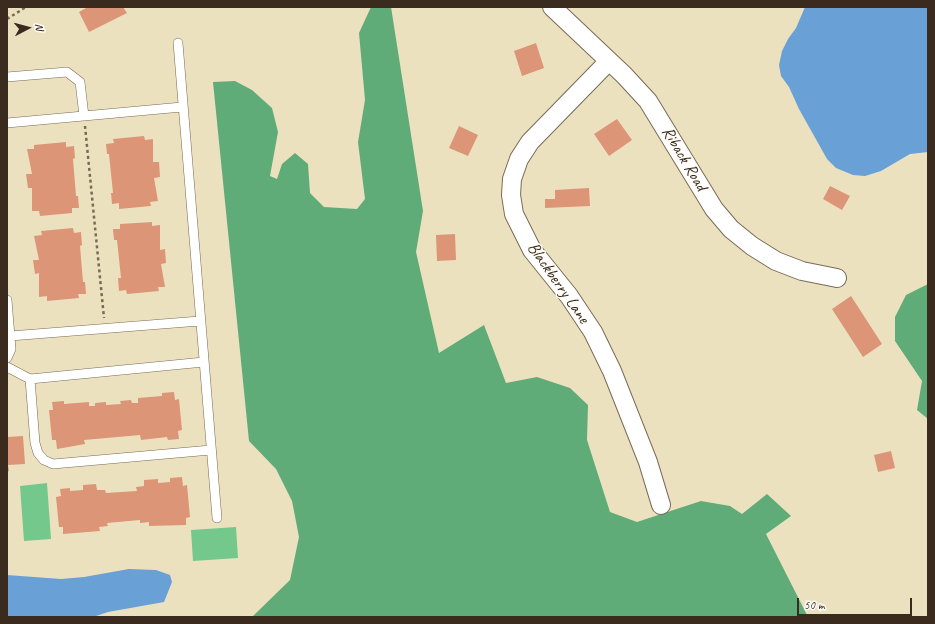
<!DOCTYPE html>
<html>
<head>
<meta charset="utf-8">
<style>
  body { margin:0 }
  #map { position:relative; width:935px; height:624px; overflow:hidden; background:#ece1bf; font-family:Caveat,sans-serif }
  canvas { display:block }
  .frame { position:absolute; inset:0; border:8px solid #3b2a1e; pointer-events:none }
  .north { position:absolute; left:8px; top:8px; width:40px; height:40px; -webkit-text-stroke:3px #fdfcf7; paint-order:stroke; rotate:84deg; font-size:11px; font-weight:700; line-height:16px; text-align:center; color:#3b2a1e }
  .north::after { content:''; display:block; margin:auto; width:14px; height:18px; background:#3b2a1e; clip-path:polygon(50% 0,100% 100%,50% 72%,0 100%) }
  .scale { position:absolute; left:797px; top:598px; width:115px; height:18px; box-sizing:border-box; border:2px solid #3b2a1e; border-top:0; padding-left:5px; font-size:12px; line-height:14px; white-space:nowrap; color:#3b2a1e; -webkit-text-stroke:3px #fdfcf7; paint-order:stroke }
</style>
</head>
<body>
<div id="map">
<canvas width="935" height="624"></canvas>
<div class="frame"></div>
<div class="north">N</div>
<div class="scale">50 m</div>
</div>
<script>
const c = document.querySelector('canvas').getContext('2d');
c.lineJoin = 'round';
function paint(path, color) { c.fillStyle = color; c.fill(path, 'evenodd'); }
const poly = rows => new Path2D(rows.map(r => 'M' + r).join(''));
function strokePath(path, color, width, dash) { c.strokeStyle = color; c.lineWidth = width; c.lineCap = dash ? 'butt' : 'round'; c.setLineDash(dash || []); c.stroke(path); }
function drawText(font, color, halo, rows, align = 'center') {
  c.font = font + ' Caveat,sans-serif'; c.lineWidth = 3; c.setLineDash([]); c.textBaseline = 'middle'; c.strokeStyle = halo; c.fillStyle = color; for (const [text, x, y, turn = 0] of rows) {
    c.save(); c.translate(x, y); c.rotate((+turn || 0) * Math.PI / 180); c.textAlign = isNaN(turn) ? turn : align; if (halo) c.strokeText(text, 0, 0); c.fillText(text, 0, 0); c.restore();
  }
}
paint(poly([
  [47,483,51,539,24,541,20,486],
  [236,527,238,558,193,561,191,530]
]), '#74c88c');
paint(poly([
  [371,7,391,7,423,211,416,252,439,353,484,325,506,383,537,377,570,388,588,405,587,440,610,512,637,522,701,501,730,506,742,514,767,494,791,516,766,534,808,617,252,617,290,580,299,537,292,501,276,469,249,441,213,82,235,81,252,90,272,108,278,132,270,176,277,179,282,164,295,153,308,164,310,193,324,207,357,209,365,199,358,142,365,100,359,33],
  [928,284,928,419,917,410,922,381,895,341,895,317,906,295]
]), '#5fac78');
paint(poly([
  [805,7,928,7,928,152,910,154,881,171,865,176,853,175,836,168,827,159,799,109,789,87,781,76,779,65,782,51,788,39,796,28],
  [129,569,156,570,170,575,172,582,164,602,108,612,93,617,7,617,7,575,61,579,84,577]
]), '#69a0d6');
paint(poly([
  [88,7,123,7,127,13,89,32,79,12],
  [536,43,544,68,522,76,514,51],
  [617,119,632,140,609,156,594,134],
  [459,126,478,135,468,156,449,148],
  [144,136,145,140,153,139,153,162,159,162,160,177,154,178,158,201,150,202,151,206,119,209,119,203,112,204,111,193,113,193,109,154,107,154,106,144,114,143,113,139],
  [66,142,66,147,74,146,75,158,73,159,76,196,78,196,79,208,72,208,72,213,40,216,39,211,32,211,32,188,28,188,26,174,32,174,27,149,34,149,34,145],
  [830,186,850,196,842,210,823,199],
  [589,188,590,206,545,208,545,199,555,199,555,190],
  [152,222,152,226,160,225,160,250,165,249,166,263,161,264,165,287,158,287,159,291,127,294,126,290,119,291,118,278,121,278,117,240,114,240,113,229,120,229,120,224],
  [73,228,74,233,81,232,82,245,80,246,83,282,85,282,86,294,78,294,79,298,47,301,47,296,39,297,39,273,35,274,33,260,39,260,34,236,42,235,41,231],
  [455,234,456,260,437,261,436,235],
  [851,296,882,344,863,357,832,309],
  [174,392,175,400,179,399,182,430,178,431,179,439,168,440,167,437,141,440,140,435,84,440,85,444,57,449,56,440,52,440,49,410,53,410,52,402,64,401,64,404,89,402,89,406,95,406,95,403,106,402,106,405,121,404,120,401,131,400,132,403,138,403,138,398,162,396,162,393],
  [23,436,25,464,8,465,9,471,7,472,7,437],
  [891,451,895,468,878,472,874,455],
  [182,477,183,486,187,485,190,517,186,518,186,525,149,526,149,522,140,523,140,520,107,523,108,526,99,527,100,531,63,534,63,527,59,527,56,497,61,496,60,489,70,488,70,491,83,490,83,485,96,484,97,490,105,490,106,493,137,491,136,487,144,486,144,480,158,479,158,483,170,482,170,478]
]), '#dc9576');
const lane = poly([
  [178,43,217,518],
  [7,77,67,72,80,82,84,116],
  [7,123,182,107],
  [7,300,11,349,7,358],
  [10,336,200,321],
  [7,367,30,379,35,443,38,453,44,460,53,464,211,450],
  [30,379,204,362]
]);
const street = poly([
  [552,7,624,75,648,101,714,209,731,229,752,246,776,261,802,271,837,278],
  [608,62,530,142,519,159,512,179,511,195,514,214,532,250,569,296,593,332,612,371,648,462,661,505]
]);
strokePath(lane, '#796a56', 10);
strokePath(street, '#796a56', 20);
strokePath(poly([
  [7,19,26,7],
  [85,126,104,318]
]), '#796a56', 2.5, [3, 3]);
strokePath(lane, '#fff', 9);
strokePath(street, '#fff', 18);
drawText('17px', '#3b2a1e', '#fdfcf7', [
  ["Riback Road",684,159,59],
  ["Blackberry Lane",558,283,55]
]);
</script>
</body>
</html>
